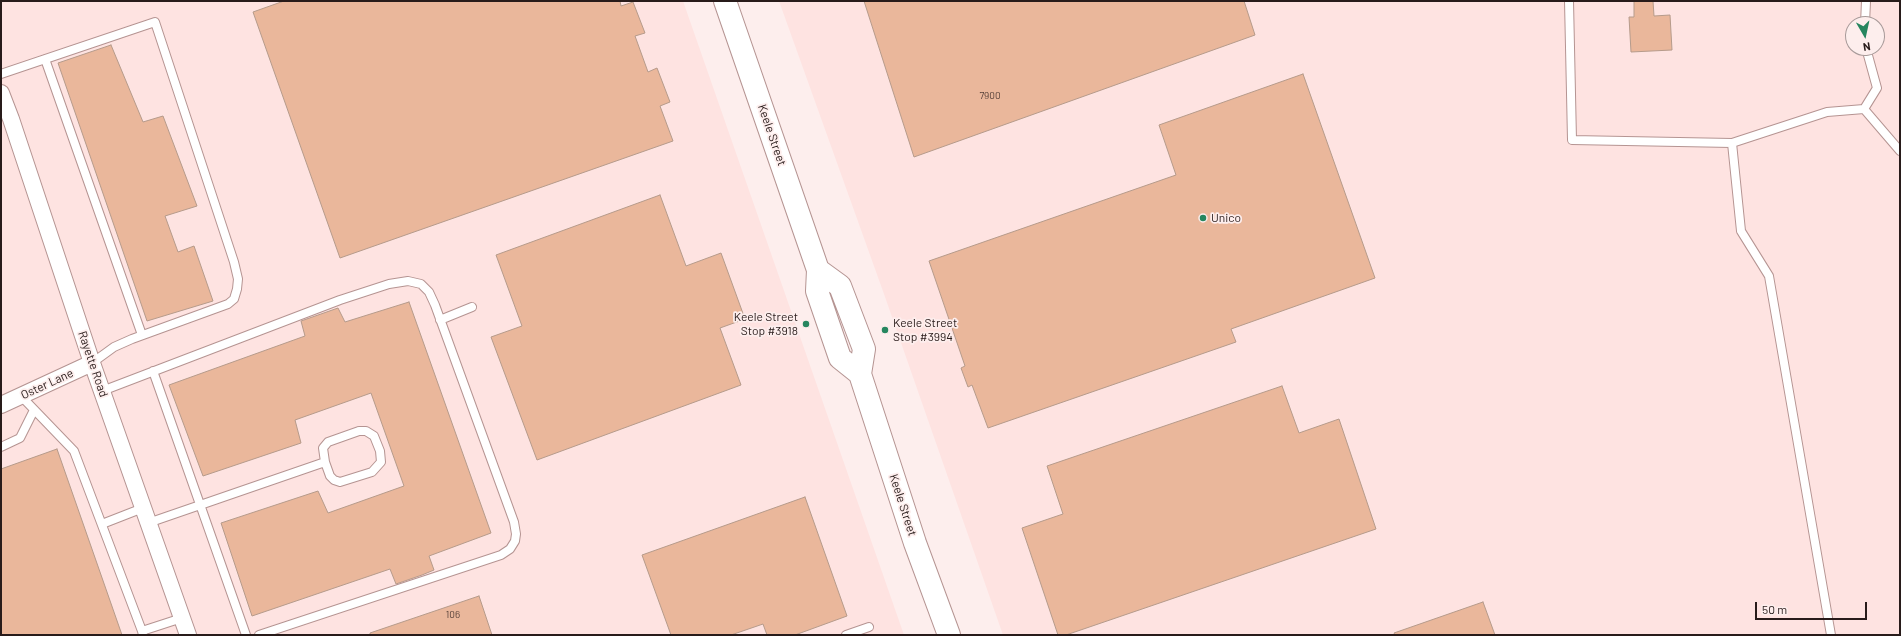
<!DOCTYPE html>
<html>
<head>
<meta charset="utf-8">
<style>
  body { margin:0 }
  #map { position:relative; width:1901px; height:636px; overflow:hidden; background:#fdeeed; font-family:Barlow,sans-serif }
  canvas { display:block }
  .frame { position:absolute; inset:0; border:2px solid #281b1a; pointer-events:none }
  .north { position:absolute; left:1845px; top:16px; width:40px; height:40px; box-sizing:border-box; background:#fdeeed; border:1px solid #a89a99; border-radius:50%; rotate:171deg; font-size:11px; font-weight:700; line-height:16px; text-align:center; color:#281b1a }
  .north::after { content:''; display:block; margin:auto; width:14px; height:18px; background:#26865f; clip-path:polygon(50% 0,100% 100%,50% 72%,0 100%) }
  .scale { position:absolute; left:1755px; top:602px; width:112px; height:18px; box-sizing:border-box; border:2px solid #281b1a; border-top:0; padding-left:5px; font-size:12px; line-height:14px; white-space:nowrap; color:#281b1a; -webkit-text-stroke:3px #fdeeed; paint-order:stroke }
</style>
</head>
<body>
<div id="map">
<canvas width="1901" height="636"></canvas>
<div class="frame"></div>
<div class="north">N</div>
<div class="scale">50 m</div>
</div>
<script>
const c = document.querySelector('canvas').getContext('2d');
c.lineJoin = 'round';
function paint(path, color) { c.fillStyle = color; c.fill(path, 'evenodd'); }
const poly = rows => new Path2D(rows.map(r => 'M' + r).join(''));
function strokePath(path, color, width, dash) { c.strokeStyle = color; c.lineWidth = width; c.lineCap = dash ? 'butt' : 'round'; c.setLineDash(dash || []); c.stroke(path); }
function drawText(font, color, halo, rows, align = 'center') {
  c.font = font + ' Barlow,sans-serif'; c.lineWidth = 3.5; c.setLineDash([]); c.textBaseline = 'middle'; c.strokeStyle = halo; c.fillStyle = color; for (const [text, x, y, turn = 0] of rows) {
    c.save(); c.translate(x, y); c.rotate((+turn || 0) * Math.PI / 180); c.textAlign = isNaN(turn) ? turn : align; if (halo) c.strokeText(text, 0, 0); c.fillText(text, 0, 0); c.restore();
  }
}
paint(poly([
  [1,1,683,1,904,635,1,635],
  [779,1,1900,1,1900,635,1003,635,884,294],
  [1853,24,1877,24,1877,48,1853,48]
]), '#fee3e1');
const building = poly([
  [284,1,620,1,621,6,633,2,645,33,635,36,648,72,657,68,670,102,660,106,673,141,340,258,253,12,284,1],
  [864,1,1244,1,1255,35,914,157,864,1],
  [1634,1,1653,1,1654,16,1670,15,1672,50,1631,52,1629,17,1634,17,1634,1],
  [111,45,143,122,163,116,197,206,165,216,178,252,194,246,213,301,147,321,58,63,111,45],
  [1303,74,1375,278,1231,329,1236,342,988,428,972,385,968,387,961,368,965,366,929,261,1176,175,1159,125,1303,74],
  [660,195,686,266,721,253,745,319,720,328,741,385,537,460,491,337,522,326,496,255,660,195],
  [409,302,491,533,429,556,434,570,422,575,396,584,390,569,252,616,221,523,318,491,328,513,404,486,371,393,295,420,301,443,203,476,169,385,305,336,301,321,338,308,345,322,409,302],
  [1282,386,1299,433,1339,419,1376,529,1066,635,1058,635,1022,528,1063,514,1047,466,1282,386],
  [57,449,122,635,1,635,1,469,57,449],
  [805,497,847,616,795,635,767,635,763,624,731,635,671,635,642,555,805,497],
  [479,596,492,635,370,635,370,633,479,596],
  [1483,602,1495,635,1395,635,1394,633,1483,602]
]);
paint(building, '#eab79b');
strokePath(building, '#b69b8b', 1);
const lane = poly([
  [1569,1,1572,140,1732,143,1827,112,1864,109,1900,151],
  [1865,24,1866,1],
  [45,59,142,335],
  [1,74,155,22,234,262,238,279,237,289,234,299,228,304,132,339,114,347,92,363],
  [1864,109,1877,88,1866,48],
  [1732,143,1741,231,1769,276,1831,635],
  [440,320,472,307],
  [153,371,246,635],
  [102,391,340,300,389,284,408,281,421,284,429,292,435,305,514,522,516,534,515,541,510,549,501,555,259,635],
  [21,396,74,451,142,631],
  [359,431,366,431,374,436,380,451,381,462,372,472,340,482,334,480,330,476,325,462,323,448,328,442,359,431],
  [1,447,20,438,34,410],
  [148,523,325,462],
  [102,524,143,508],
  [143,635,142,631,182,618],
  [846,635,869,627]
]);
const street = poly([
  [1,93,11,119,92,363,188,635],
  [1,405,92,363]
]);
const secondary = poly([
  [725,1,818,270,817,291,840,358,860,374],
  [818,270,840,286,864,349,860,374,915,543,949,635]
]);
strokePath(lane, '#b59492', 10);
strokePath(street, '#b59492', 18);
strokePath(secondary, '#b59492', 24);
strokePath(lane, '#fff', 8);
strokePath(street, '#fff', 16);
strokePath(secondary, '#fff', 22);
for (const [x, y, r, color] of [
  [1203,218,4,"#26865f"],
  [806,324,4,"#26865f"],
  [885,330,4,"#26865f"]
]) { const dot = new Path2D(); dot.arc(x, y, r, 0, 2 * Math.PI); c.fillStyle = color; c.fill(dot); strokePath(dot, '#fdeeed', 1.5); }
drawText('10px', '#58423a', null, [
  ["7900",990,96],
  ["106",453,615]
]);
drawText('12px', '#281b1a', '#fdeeed', [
  ["Keele Street",772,135,71],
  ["Rayette Road",93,364,71],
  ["Oster Lane",47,384,-25],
  ["Keele Street",903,505,72]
]);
drawText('12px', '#281b1a', '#fdeeed', [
  ["Unico",1211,218],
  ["Keele Street",798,317,"right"],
  ["Stop #3918",798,331,"right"],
  ["Keele Street",893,323],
  ["Stop #3994",893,337]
], 'left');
</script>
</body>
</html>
